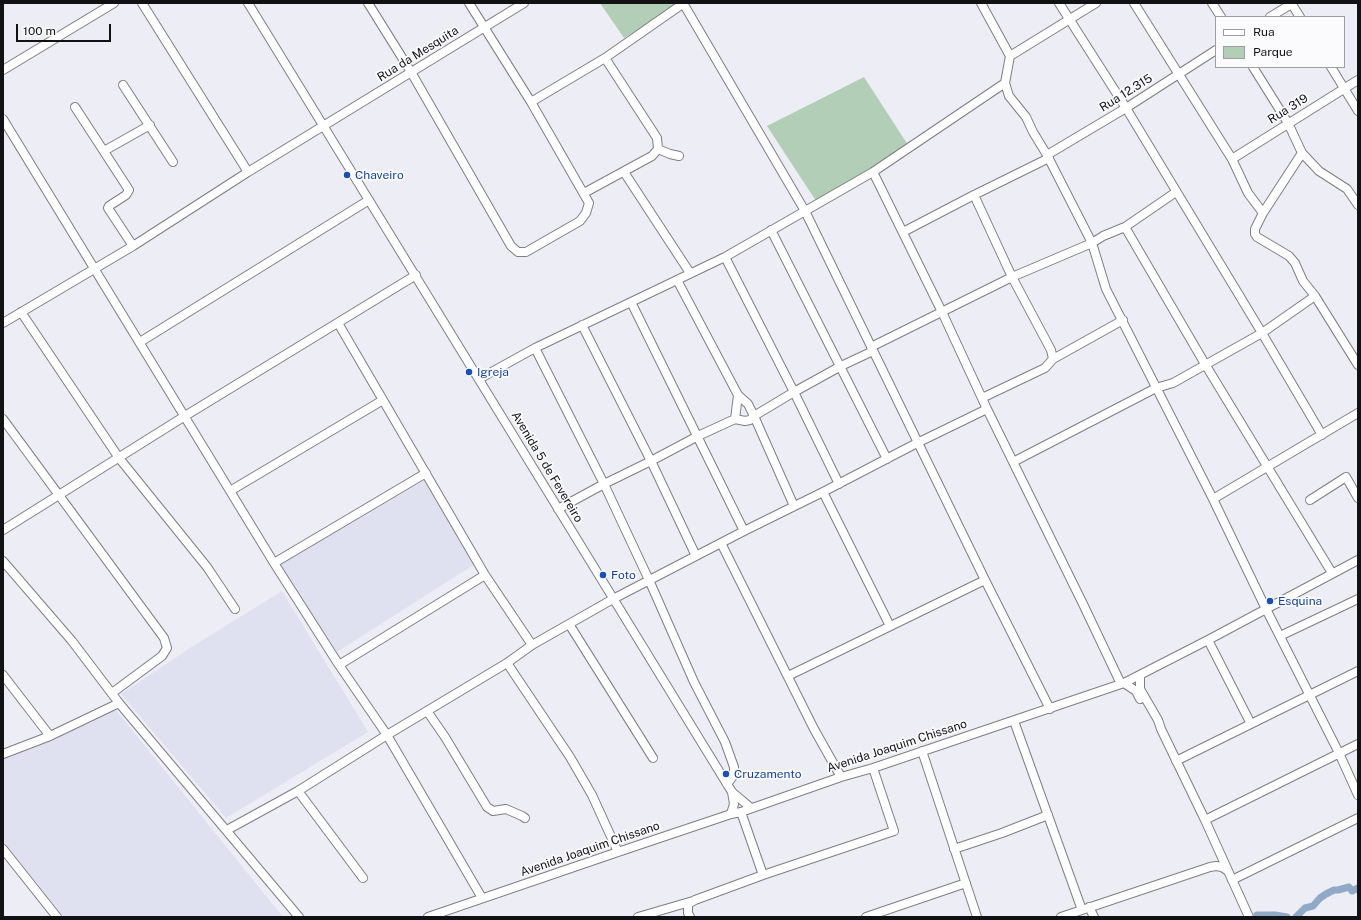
<!DOCTYPE html>
<html>
<head>
<meta charset="utf-8">
<style>
  body { margin:0 }
  #map { position:relative; width:1361px; height:920px; overflow:hidden; background:#ededf5; font-family:"Public Sans",sans-serif }
  canvas { display:block }
  .frame { position:absolute; inset:0; border:4px solid #121215; pointer-events:none }
  .legend { position:absolute; left:1215px; top:16px; width:130px; height:52px; box-sizing:border-box; background:#fbfbfe; border:1px solid #9e9ea1; margin:0; padding:5px 7px; list-style:none; font-size:12px; color:#121215 }
  .legend li { display:flex; align-items:center; gap:8px; height:20px }
  .legend b { width:20px; border:1px solid #9e9ea1 }
  .scale { position:absolute; left:16px; top:24px; width:95px; height:18px; box-sizing:border-box; border:2px solid #121215; border-top:0; padding-left:5px; font-size:12px; line-height:14px; white-space:nowrap; color:#121215; -webkit-text-stroke:3px #fbfbfe; paint-order:stroke }
</style>
</head>
<body>
<div id="map">
<canvas width="1361" height="920"></canvas>
<div class="frame"></div>
<ul class="legend">
<li><b style="height:5px;background:#fff"></b>Rua</li>
<li><b style="height:11px;background:#b2ceb6"></b>Parque</li>
</ul>
<div class="scale">100 m</div>
</div>
<script>
const c = document.querySelector('canvas').getContext('2d');
c.lineJoin = 'round';
function paint(path, color) { c.fillStyle = color; c.fill(path, 'evenodd'); }
const poly = rows => new Path2D(rows.map(r => 'M' + r).join(''));
function strokePath(path, color, width, dash) { c.strokeStyle = color; c.lineWidth = width; c.lineCap = dash ? 'butt' : 'round'; c.setLineDash(dash || []); c.stroke(path); }
function drawText(font, color, halo, rows, align = 'center') {
  c.font = font + ' "Public Sans",sans-serif'; c.lineWidth = 3.5; c.setLineDash([]); c.textBaseline = 'middle'; c.strokeStyle = halo; c.fillStyle = color; for (const [text, x, y, turn = 0] of rows) {
    c.save(); c.translate(x, y); c.rotate((+turn || 0) * Math.PI / 180); c.textAlign = isNaN(turn) ? turn : align; if (halo) c.strokeText(text, 0, 0); c.fillText(text, 0, 0); c.restore();
  }
}
paint(poly([
  [427,479,475,564,337,652,279,565],
  [282,591,368,732,226,818,121,694,190,648],
  [115,709,283,917,64,917,3,841,3,758]
]), '#e0e1f0');
paint(poly([
  [600,3,676,3,677,5,624,38],
  [864,77,908,145,816,201,767,126]
]), '#b2ceb6');
strokePath(poly([
  [1252,917,1257,915]
]), '#6a7c91', 2);
strokePath(poly([
  [1257,915,1275,915,1287,917],
  [1296,917,1305,908,1313,906,1320,898,1326,894,1334,890,1338,890,1349,887,1352,891,1358,888]
]), '#90a9c6', 7);
const minor = poly([
  [142,3,248,172],
  [248,3,727,784,732,792,751,808],
  [368,3,411,72,511,246,518,252,526,252,580,221,586,213,589,203,531,102,469,3],
  [683,3,805,211,985,580,1050,709],
  [981,3,1010,56,1005,83,1009,96,1026,117,1033,132,1047,155,1092,243,1106,289,1213,499,1266,609,1339,753,1358,795],
  [1059,3,1126,108,1262,333,1322,435],
  [1134,3,1232,159,1248,193,1263,213,1255,229,1255,234,1257,237,1289,256,1295,263,1303,281,1315,296,1358,365],
  [1212,3,1221,17],
  [1291,3,1300,17],
  [1270,17,1293,3],
  [1010,56,1096,3],
  [1253,67,1288,123,1302,153,1319,171,1347,189,1358,205],
  [1331,67,1358,111],
  [3,70,114,3],
  [123,85,173,162],
  [531,102,605,58,684,3],
  [75,107,129,190,126,195,109,206,108,208,133,246],
  [3,119,274,563,339,665,387,735,482,898],
  [658,149,670,154,679,156],
  [104,151,150,125],
  [1047,155,1126,108,1216,50],
  [1232,159,1358,80],
  [624,172,690,273],
  [873,172,942,312,987,409,1083,604,1121,684],
  [584,193,652,156,658,149,657,138,605,58],
  [974,195,1012,277,1051,350,1053,359],
  [1263,213,1302,153],
  [1125,227,1205,364,1332,573],
  [771,230,887,459],
  [903,232,974,195,1049,158],
  [725,257,794,392,839,484],
  [677,280,738,395,748,404,754,416,794,506],
  [631,302,744,531],
  [21,312,119,458,207,567,235,609],
  [3,323,133,246,248,172,524,3],
  [338,323,485,575,532,645],
  [582,325,651,461,696,556],
  [140,342,369,200],
  [871,347,1012,277,1092,243,1103,236,1125,227,1176,192],
  [535,348,604,484,649,580,694,682,725,742,734,767,734,775,727,784],
  [479,379,535,348,725,257,873,172,1005,83],
  [982,398,1045,368,1053,359,1123,320],
  [3,419,164,638,167,648,162,656,112,693],
  [735,419,745,421,750,420,754,416,794,392,841,366,873,351],
  [1013,462,1156,388,1173,383,1262,333,1315,296],
  [230,491,383,400],
  [823,492,890,626],
  [1213,499,1358,413],
  [1310,500,1346,477,1358,498],
  [558,509,604,484,651,461,698,436,735,419,738,395],
  [3,530,185,416,416,275],
  [721,543,814,729,841,777],
  [3,561,72,641,119,703,299,917],
  [274,563,426,473],
  [569,624,653,758],
  [1280,636,1358,599],
  [1208,640,1251,724],
  [507,663,570,757,592,795,618,852],
  [339,665,485,575],
  [3,675,50,736],
  [1140,675,1140,689,1158,720,1161,729,1205,820,1249,917],
  [788,676,985,580],
  [1124,683,1136,691,1140,699],
  [427,711,445,737,487,807,493,811,506,809,522,816,525,818],
  [1014,721,1082,910],
  [922,751,977,917],
  [3,754,50,736,119,703],
  [1176,761,1358,671],
  [298,791,363,878],
  [741,812,763,875],
  [731,814,734,804,732,792],
  [1205,820,1358,744],
  [227,830,298,791,387,735,507,663,532,645,613,599,744,531,823,492,917,443,987,409],
  [3,849,57,917],
  [954,849,1002,833,1048,815],
  [1232,880,1358,818],
  [1089,907,1094,917],
  [428,917,618,852,731,814,741,812,841,777,873,768,1124,683,1208,640,1358,560],
  [638,917,693,901],
  [690,917,688,913,688,904,695,900,763,875,894,831,873,768],
  [866,917,966,883],
  [1061,917,1210,867,1216,866,1222,867,1228,871]
]);
strokePath(minor, '#7e7e86', 10);
strokePath(minor, '#fff', 8);
for (const [x, y, r, color] of [
  [347,175,4,"#1a4fb4"],
  [469,372,4,"#1a4fb4"],
  [603,575,4,"#1a4fb4"],
  [1270,601,4,"#1a4fb4"],
  [726,774,4,"#1a4fb4"]
]) { const dot = new Path2D(); dot.arc(x, y, r, 0, 2 * Math.PI); c.fillStyle = color; c.fill(dot); strokePath(dot, '#fbfbfe', 1.5); }
drawText('12px', '#121215', '#fbfbfe', [
  ["Rua da Mesquita",418,54,-32],
  ["Rua 12.315",1126,93,-32],
  ["Rua 319",1288,109,-32],
  ["Avenida 5 de Fevereiro",547,467,59],
  ["Avenida Joaquim Chissano",897,746,-18],
  ["Avenida Joaquim Chissano",590,849,-19]
]);
drawText('12px', '#164399', '#fbfbfe', [
  ["Chaveiro",355,175],
  ["Igreja",477,372],
  ["Foto",611,575],
  ["Esquina",1278,601],
  ["Cruzamento",734,774]
], 'left');
</script>
</body>
</html>
